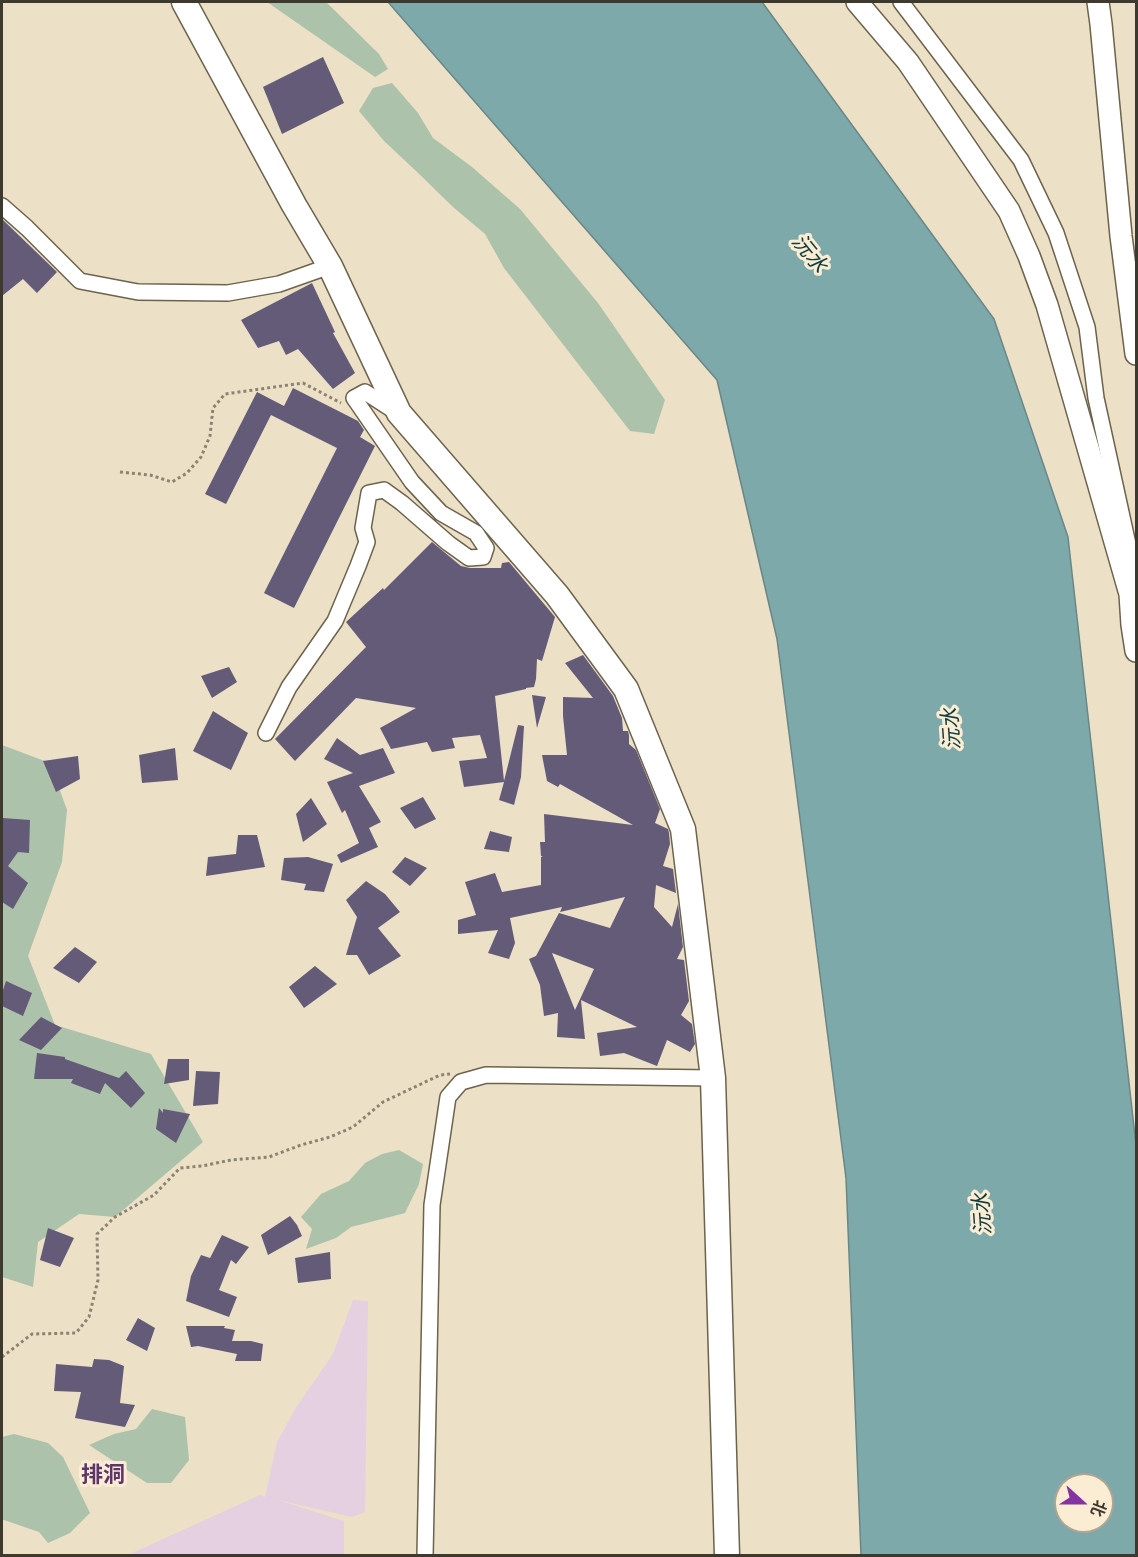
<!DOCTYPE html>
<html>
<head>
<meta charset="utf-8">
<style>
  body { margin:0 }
  #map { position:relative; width:1138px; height:1557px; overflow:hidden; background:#ece0c7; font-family:Lora,"Noto Sans SC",serif }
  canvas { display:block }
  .frame { position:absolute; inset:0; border:3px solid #3e392f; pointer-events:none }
  .north { position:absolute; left:1054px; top:1473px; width:60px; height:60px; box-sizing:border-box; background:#faedd4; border:2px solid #afa592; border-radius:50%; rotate:111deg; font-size:16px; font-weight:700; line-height:24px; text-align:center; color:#3e392f }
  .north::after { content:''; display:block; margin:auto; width:21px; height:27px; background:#8533a2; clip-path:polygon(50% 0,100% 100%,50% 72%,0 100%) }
</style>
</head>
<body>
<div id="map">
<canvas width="1138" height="1557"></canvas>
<div class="frame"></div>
<div class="north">北</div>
</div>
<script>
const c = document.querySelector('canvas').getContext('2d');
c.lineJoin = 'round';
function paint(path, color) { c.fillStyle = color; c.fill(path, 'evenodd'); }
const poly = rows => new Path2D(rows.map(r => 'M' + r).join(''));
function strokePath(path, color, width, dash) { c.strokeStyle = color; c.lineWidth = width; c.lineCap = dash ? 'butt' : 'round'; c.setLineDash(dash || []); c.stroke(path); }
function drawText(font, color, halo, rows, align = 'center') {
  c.font = font + ' Lora,"Noto Sans SC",serif'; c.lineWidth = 6; c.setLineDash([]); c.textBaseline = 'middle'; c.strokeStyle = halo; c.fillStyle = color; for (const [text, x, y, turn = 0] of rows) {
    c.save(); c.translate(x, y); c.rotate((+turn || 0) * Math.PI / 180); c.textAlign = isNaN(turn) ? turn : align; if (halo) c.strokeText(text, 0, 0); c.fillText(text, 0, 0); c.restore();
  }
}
paint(poly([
  [353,1300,368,1301,365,1512,352,1517,278,1500,344,1521,344,1555,128,1555,260,1495,265,1497,277,1442,297,1406,333,1354]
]), '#e4d0e0');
paint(poly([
  [267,2,326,2,379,54,388,69,375,77],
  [392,83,418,113,433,138,472,167,520,209,598,303,665,400,654,434,630,431,504,268,485,234,453,207,415,170,384,141,359,111,373,88],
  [2,745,50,763,67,810,62,862,28,956,55,1025,151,1054,203,1142,115,1217,79,1214,38,1242,33,1287,2,1277],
  [399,1150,423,1164,419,1184,405,1213,351,1227,336,1238,306,1249,312,1229,301,1217,321,1194,349,1181,365,1163,382,1154],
  [152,1409,185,1417,189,1460,171,1483,147,1483,89,1445,114,1434,136,1429],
  [14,1434,48,1443,63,1457,90,1513,70,1533,48,1543,39,1532,4,1520,2,1520,2,1437]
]), '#acc2aa');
const water = poly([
  [388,2,762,2,994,319,1068,537,1136,1145,1136,1555,861,1555,846,1178,777,639,717,380,388,2],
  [1066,1485,1102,1485,1102,1521,1066,1521,1066,1485]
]);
paint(water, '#7da9ab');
strokePath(water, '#6a8786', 1.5);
paint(poly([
  [323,57,344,103,282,134,263,87],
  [2,219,57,272,37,293,23,279,2,296],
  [312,283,335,332,333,333,355,373,333,389,298,349,286,355,279,341,258,348,241,320],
  [293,388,358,421,364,430,360,437,375,446,294,608,264,593,337,448,271,415,226,504,205,494,257,392,284,406],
  [432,542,461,566,470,568,501,568,502,563,509,562,555,617,542,661,537,659,536,679,534,687,526,688,526,689,495,696,504,781,518,725,524,726,521,777,514,805,499,800,504,782,464,787,459,761,487,758,480,735,452,738,455,748,432,752,427,742,391,749,380,728,416,708,356,698,295,761,275,739,366,647,346,622,383,588,384,590],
  [583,655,613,696,622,718,623,731,628,731,629,735,629,744,636,750,660,809,655,823,668,829,669,833,670,844,663,866,673,869,676,893,656,885,654,907,672,927,678,904,683,947,677,959,684,960,689,1001,681,1015,692,1024,695,1044,690,1052,667,1040,657,1066,624,1053,600,1056,597,1033,637,1027,581,1000,585,1039,557,1037,558,1013,544,1016,540,985,529,959,536,956,559,913,610,928,625,897,560,912,562,907,510,918,515,943,509,959,488,953,498,930,458,934,458,920,476,915,465,882,495,873,502,892,541,885,541,857,543,857,541,856,540,842,545,842,544,814,633,825,560,784,558,787,547,781,542,755,567,755,563,716,563,697,593,698,565,663],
  [552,953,594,969,575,1010],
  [229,667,237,682,212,698,201,676],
  [532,695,546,697,537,728],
  [213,711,248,733,231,770,193,751],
  [337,738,360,755,383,748,395,773,359,786,381,822,369,828,378,847,341,863,337,855,359,843,345,810,342,813,327,782,353,773,324,759],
  [175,748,178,780,142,783,139,755],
  [78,756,80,779,56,792,43,761],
  [423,797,436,819,415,829,400,808],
  [311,798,327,824,303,842,296,814],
  [3,818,30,820,29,853,18,852,8,866,28,883,13,909,2,902,2,830],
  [490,831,512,837,509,852,484,849],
  [238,835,257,835,265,867,206,876,208,857,236,854],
  [308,857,333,864,324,892,304,890,306,884,281,880,284,858],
  [405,857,427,868,410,886,392,872],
  [366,881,385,894,400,912,378,928,401,956,369,975,357,955,346,955,357,917,346,900],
  [75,947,97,962,79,983,53,968],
  [315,966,337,984,304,1008,289,987],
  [6,981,32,993,23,1016,2,1006,2,993],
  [41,1017,62,1028,41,1050,19,1040],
  [37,1053,65,1057,65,1059,119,1078,126,1071,145,1093,131,1108,105,1083,100,1094,71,1083,73,1079,34,1079],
  [168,1059,189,1059,189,1080,164,1084],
  [196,1071,220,1072,218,1104,193,1106],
  [159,1108,163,1113,163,1109,190,1114,176,1143,156,1129],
  [290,1216,297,1225,302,1236,268,1255,261,1235],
  [48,1228,74,1238,60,1267,40,1260],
  [222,1235,249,1247,236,1264,231,1260,219,1290,237,1297,229,1317,186,1301,191,1276,201,1255,210,1258],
  [330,1252,331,1279,298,1283,295,1258],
  [138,1318,155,1328,147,1351,126,1340],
  [186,1326,225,1326,224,1328,235,1330,232,1341,251,1341,263,1344,261,1361,235,1361,237,1354,198,1346,191,1347],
  [94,1359,109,1360,124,1366,120,1403,135,1405,125,1427,75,1418,81,1392,54,1391,56,1364,92,1367]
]), '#645b78');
const street = poly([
  [901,2,1021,160,1056,233,1087,327,1096,398,1136,581],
  [2,206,27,228,80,281,138,292,228,293,279,284,330,266],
  [266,733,289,687,335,621,358,566,367,542,363,528,369,493,384,490,402,503,448,543,469,558,483,557,486,548,476,533,441,513,412,482,354,398,365,392,396,412],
  [425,1556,432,1205,448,1097,461,1082,486,1075,713,1078]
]);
const secondary = poly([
  [857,2,908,62,1009,211,1029,256,1047,305,1130,594,1132,625,1136,651],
  [1098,2,1101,24,1121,236,1136,354]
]);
const primary = poly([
  [184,2,294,205,330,266,399,413,557,595,626,689,683,829,713,1078,727,1556]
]);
strokePath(street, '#6d624c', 18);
strokePath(secondary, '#6d624c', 24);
strokePath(primary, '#6d624c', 27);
strokePath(poly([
  [120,472,150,475,172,482,187,473,201,457,210,436,213,408,225,394,303,383,341,403],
  [2,1357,32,1334,76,1333,89,1317,98,1280,97,1234,115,1217,154,1195,180,1168,202,1166,231,1160,269,1157,301,1145,330,1137,353,1127,383,1102,440,1075,450,1074]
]), '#8c8473', 3, [3, 3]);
strokePath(street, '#fff', 15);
strokePath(secondary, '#fff', 21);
strokePath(primary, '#fff', 24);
drawText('italic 21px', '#123d3f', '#faedd4', [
  ["沅水",809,254,51],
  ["沅水",952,729,-94],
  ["沅水",983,1214,-94]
]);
drawText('bold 22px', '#5d356c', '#faedd4', [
  ["排洞",103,1476]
]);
</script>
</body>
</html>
